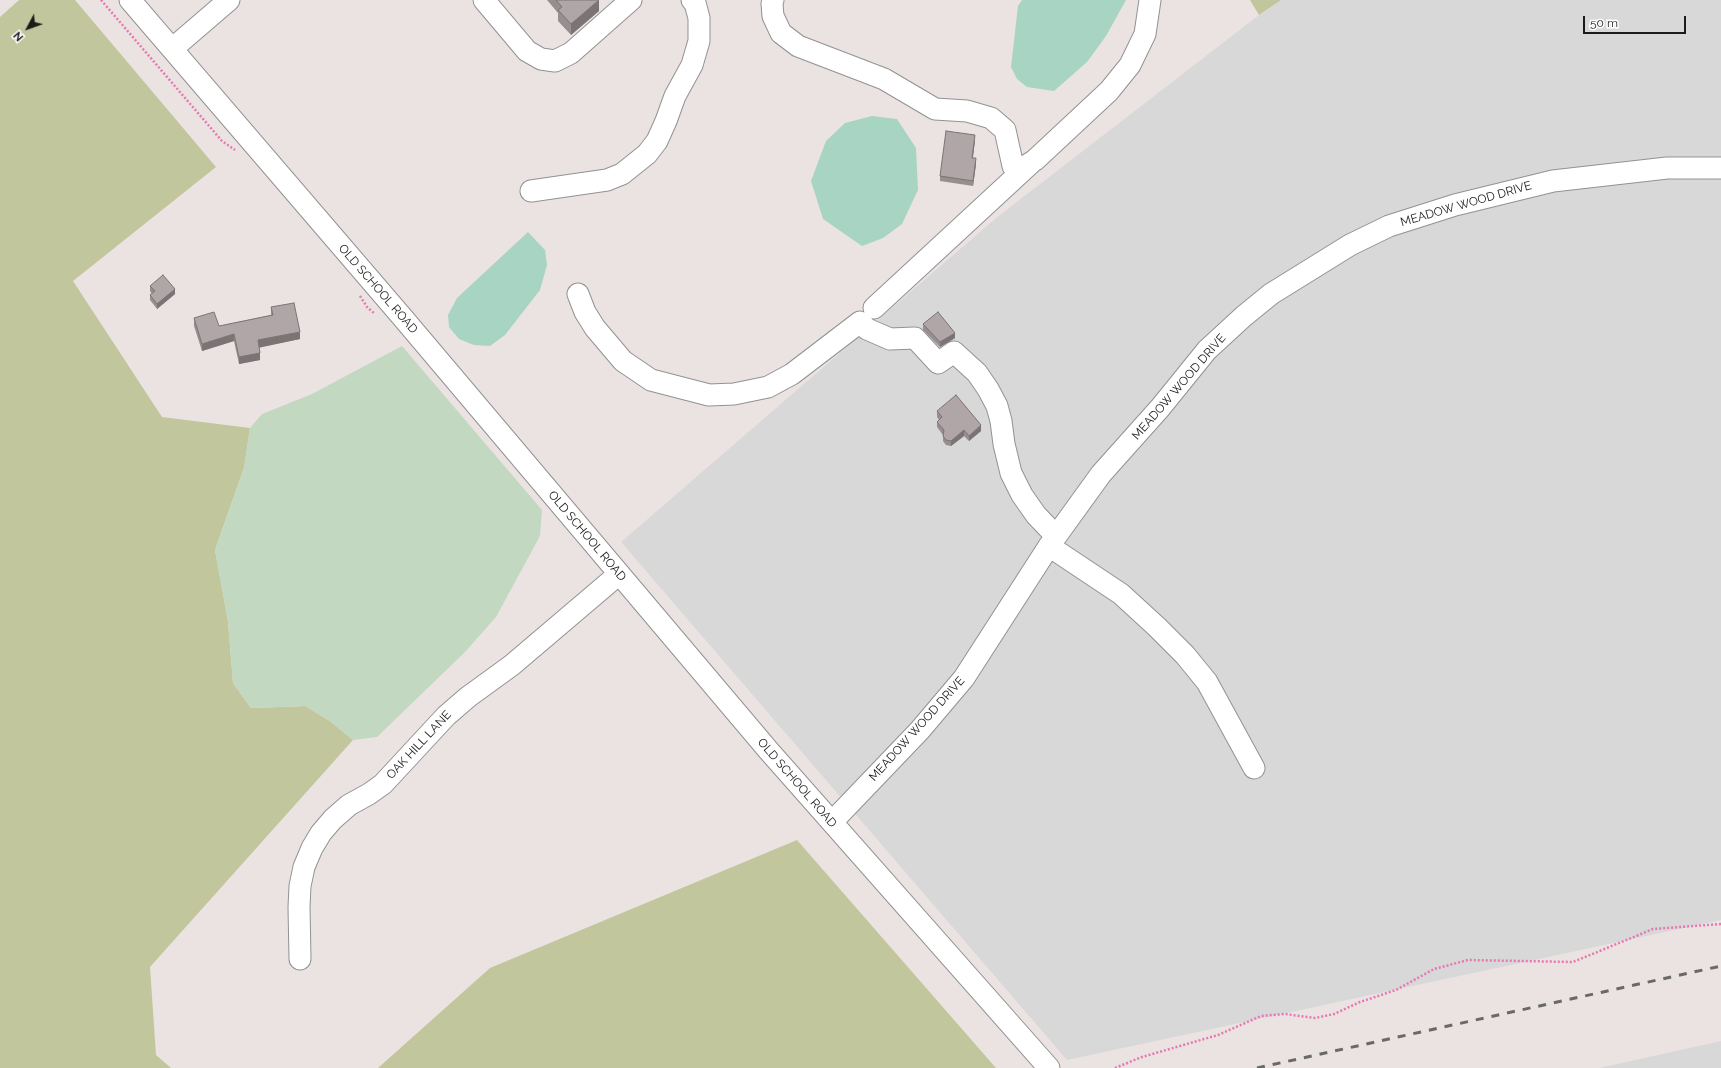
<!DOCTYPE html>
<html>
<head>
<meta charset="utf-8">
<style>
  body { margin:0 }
  #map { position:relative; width:1721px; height:1068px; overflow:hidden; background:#ebe3e2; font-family:Raleway,sans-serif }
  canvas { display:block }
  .north { position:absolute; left:8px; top:8px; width:40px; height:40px; -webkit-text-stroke:3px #fff; paint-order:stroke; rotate:229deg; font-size:11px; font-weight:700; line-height:16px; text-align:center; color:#1b1b1b }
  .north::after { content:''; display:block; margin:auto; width:14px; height:18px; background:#1b1b1b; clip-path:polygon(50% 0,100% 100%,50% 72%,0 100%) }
  .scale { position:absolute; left:1583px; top:16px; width:103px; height:18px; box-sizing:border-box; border:2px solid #1b1b1b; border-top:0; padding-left:5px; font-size:12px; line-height:14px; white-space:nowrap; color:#1b1b1b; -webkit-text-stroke:3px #fff; paint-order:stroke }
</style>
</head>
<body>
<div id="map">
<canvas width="1721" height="1068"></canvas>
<div class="north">N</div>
<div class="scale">50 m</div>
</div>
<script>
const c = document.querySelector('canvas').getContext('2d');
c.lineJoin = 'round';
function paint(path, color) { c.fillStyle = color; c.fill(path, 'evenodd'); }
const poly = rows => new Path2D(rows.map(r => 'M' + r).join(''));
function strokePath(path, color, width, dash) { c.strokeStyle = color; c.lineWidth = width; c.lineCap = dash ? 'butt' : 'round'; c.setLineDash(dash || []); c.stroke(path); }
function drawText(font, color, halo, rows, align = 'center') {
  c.font = font + ' Raleway,sans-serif'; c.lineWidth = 3; c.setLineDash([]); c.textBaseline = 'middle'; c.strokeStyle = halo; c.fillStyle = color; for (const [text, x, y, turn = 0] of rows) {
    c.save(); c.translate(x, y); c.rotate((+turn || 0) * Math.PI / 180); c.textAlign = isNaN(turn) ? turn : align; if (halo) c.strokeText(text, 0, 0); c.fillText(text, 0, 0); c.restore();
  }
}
paint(poly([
  [1281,0,1721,0,1721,920,1067,1060,621,542,996,218,1259,15],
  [1721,1041,1721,1068,1599,1068]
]), '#d9d8d9');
paint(poly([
  [19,0,75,0,216,167,73,281,162,417,250,428,244,468,215,550,228,621,233,683,251,708,305,706,330,721,353,740,150,967,156,1055,171,1068,0,1068,0,17],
  [1250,0,1281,0,1259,15],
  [797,840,996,1068,378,1068,490,968]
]), '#c2c69c');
paint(poly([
  [402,346,542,510,540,536,496,617,465,652,377,737,353,740,330,721,305,706,251,708,233,683,228,621,215,550,244,468,250,428,262,414,312,394]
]), '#c2d8c1');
paint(poly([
  [1022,0,1126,0,1106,36,1087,62,1054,91,1027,87,1017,79,1011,67,1018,6],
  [872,116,897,119,916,148,918,190,902,224,883,238,862,246,823,219,811,181,826,141,845,123],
  [528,232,545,250,547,265,540,290,505,335,490,346,474,345,459,339,449,327,448,315,457,298]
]), '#a7d4c3');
const minor = poly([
  [130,0,403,318,769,751,1049,1068],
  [484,0,527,51,541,59,555,61,571,53,631,0],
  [773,0,772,4,773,16,781,33,798,46,884,79,935,109,967,111,991,118,1005,130,1013,166,1018,168,1024,167,1035,160,1109,91,1130,65,1145,34,1150,0],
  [172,49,229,0],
  [531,191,607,180,622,174,647,154,657,141,666,121,675,96,692,65,699,41,699,18,695,3,692,0],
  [578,294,585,312,595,328,623,361,651,380,709,395,734,394,768,387,792,374,860,322,867,329,890,339,915,338,938,363,954,352,977,373,988,389,997,406,1001,421,1004,444,1011,473,1022,495,1036,515,1056,536],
  [874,308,1032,162],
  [1049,546,1121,594,1157,627,1185,655,1207,682,1254,768],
  [832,822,920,730,964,678,1049,546,1101,474,1160,408,1207,350,1244,316,1271,294,1350,245,1389,226,1455,205,1553,181,1667,168,1721,168],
  [300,959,299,907,300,886,304,867,312,848,321,833,333,819,349,805,369,794,383,784,446,716,468,697,512,665,619,574]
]);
strokePath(minor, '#929292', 23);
strokePath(poly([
  [101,0,222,141,235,150],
  [360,296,367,307,375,314],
  [1115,1068,1142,1057,1218,1035,1261,1016,1285,1014,1315,1018,1334,1014,1360,1002,1396,990,1434,969,1468,960,1573,962,1653,929,1721,924]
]), '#e777b0', 2.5, [2, 2]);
strokePath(minor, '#fff', 21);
strokePath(poly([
  [1257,1068,1721,966]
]), '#696969', 3, [8, 8]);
paint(poly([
  [547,0,599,0,599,11,571,35,558,21,558,13],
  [975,140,973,158,976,164,973,186,940,181,940,176],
  [150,286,175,294,157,309,150,300,150,295,152,294,150,291],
  [271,307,300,339,259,347,260,360,239,364,234,341,202,351,194,326,194,318,219,326,271,315],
  [923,324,955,338,940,347,923,330],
  [937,411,981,431,969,441,964,436,951,446,946,445,943,441,943,435,937,427,937,422,939,420,937,417]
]), '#978e90');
paint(poly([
  [599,0,599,11,571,35,571,24],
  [975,135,975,140,972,163,972,158],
  [976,158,976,164,973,186,973,181],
  [175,289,175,294,157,309,157,304],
  [300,332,300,339,258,348,258,340],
  [955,333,955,338,940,347,940,342],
  [234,334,234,341,202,351,202,344],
  [260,353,260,360,239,364,239,357],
  [981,425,981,431,969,441,969,436],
  [964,430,964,436,951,446,951,441]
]), '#7b7475');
const building = poly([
  [556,0,599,0,571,24,558,10,562,7,556,0],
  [946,131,975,135,972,158,976,158,973,181,940,176,946,131],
  [163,275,175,289,157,304,150,295,155,291,150,286,163,275],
  [294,303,300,332,258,340,260,353,239,357,234,334,202,344,194,318,214,312,219,326,273,315,271,307,294,303],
  [938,312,955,333,940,342,923,324,938,312],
  [956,395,981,425,969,436,964,430,951,441,946,440,943,436,944,430,937,422,942,417,937,411,956,395]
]);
paint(building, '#b0a5a7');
strokePath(building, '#7b7475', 1);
drawText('12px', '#1b1b1b', '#fff', [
  ["MEADOW WOOD DRIVE",1466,204,-16],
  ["OLD SCHOOL ROAD",378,289,49],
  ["MEADOW WOOD DRIVE",1179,387,-49],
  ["OLD SCHOOL ROAD",587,536,50],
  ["MEADOW WOOD DRIVE",917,729,-48],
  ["OAK HILL LANE",419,745,-47],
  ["OLD SCHOOL ROAD",797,783,49]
]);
</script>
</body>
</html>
